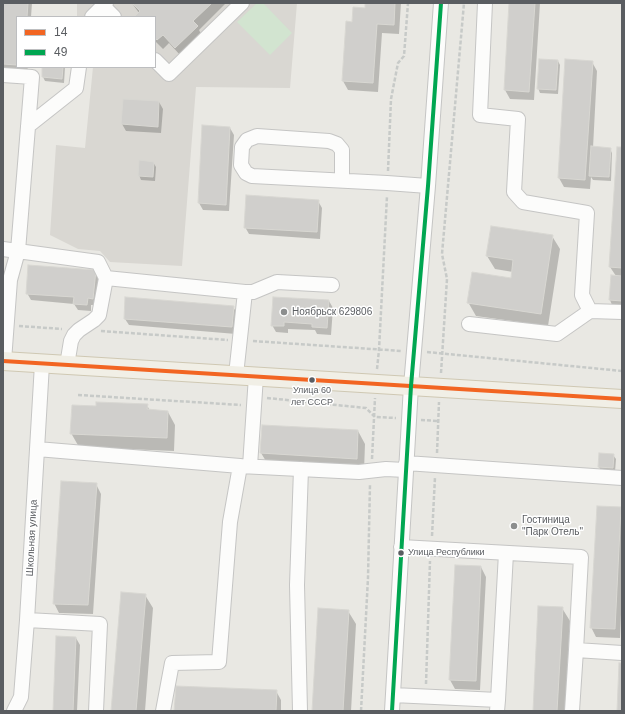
<!DOCTYPE html>
<html>
<head>
<meta charset="utf-8">
<style>
  body { margin:0 }
  #map { position:relative; width:625px; height:714px; overflow:hidden; background:#e9e8e3; font-family:Helvetica,sans-serif }
  canvas { display:block }
  .frame { position:absolute; inset:0; border:4px solid #5a5d61; pointer-events:none }
  .legend { position:absolute; left:16px; top:16px; width:140px; height:52px; box-sizing:border-box; background:#fff; border:1px solid #bdbec0; margin:0; padding:5px 7px; list-style:none; font-size:12px; color:#5a5d61 }
  .legend li { display:flex; align-items:center; gap:8px; height:20px }
  .legend b { width:20px; border:1px solid #bdbec0 }
</style>
</head>
<body>
<div id="map">
<canvas width="625" height="714"></canvas>
<div class="frame"></div>
<ul class="legend">
<li><b style="height:5px;background:#f26522"></b>14</li>
<li><b style="height:5px;background:#00a651"></b>49</li>
</ul>
</div>
<script>
const c = document.querySelector('canvas').getContext('2d');
c.lineJoin = 'round';
function paint(path, color) { c.fillStyle = color; c.fill(path, 'evenodd'); }
const poly = rows => new Path2D(rows.map(r => 'M' + r).join(''));
function strokePath(path, color, width, dash) { c.strokeStyle = color; c.lineWidth = width; c.lineCap = dash ? 'butt' : 'round'; c.setLineDash(dash || []); c.stroke(path); }
function drawText(font, color, halo, rows, align = 'center') {
  c.font = font + ' Helvetica,sans-serif'; c.lineWidth = 3; c.setLineDash([]); c.textBaseline = 'middle'; c.strokeStyle = halo; c.fillStyle = color; for (const [text, x, y, turn = 0] of rows) {
    c.save(); c.translate(x, y); c.rotate((+turn || 0) * Math.PI / 180); c.textAlign = isNaN(turn) ? turn : align; if (halo) c.strokeText(text, 0, 0); c.fillText(text, 0, 0); c.restore();
  }
}
paint(poly([
  [77,3,297,3,290,88,196,87,182,266,110,262,100,251,78,249,50,235,56,145,85,148,93,67,155,67,155,17,77,17]
]), '#d9d7d2');
paint(poly([
  [257,3,263,3,292,33,270,55,237,22]
]), '#d2e4d0');
paint(poly([
  [3,3,32,3,31,17,17,17,17,67,28,67,27,71,3,70],
  [132,3,226,3,199,30,202,36,181,56,169,43,163,49,155,41,155,17,135,17,139,13],
  [366,3,401,3,399,34,382,33,378,92,348,90,343,81,347,22,353,23,366,9],
  [510,3,540,3,534,100,510,99,505,90],
  [558,61,560,65,558,94,540,93,538,88],
  [592,62,597,71,593,148,610,149,612,153,611,181,593,180,591,177,590,189,564,187,559,178],
  [43,67,65,67,64,83,45,81,43,77],
  [159,102,163,109,161,133,126,131,122,124],
  [230,128,234,135,229,211,203,210,199,203],
  [618,148,622,148,622,305,612,305,610,300,611,276,616,276,610,267],
  [153,162,156,167,155,181,141,180,139,175],
  [318,201,322,208,320,239,249,234,245,227],
  [552,236,560,249,548,326,476,316,468,302,511,279,513,272,495,269,487,256],
  [95,271,99,278,97,305,91,305,91,311,78,310,74,304,31,300,27,293],
  [329,301,333,308,331,335,317,334,315,330,288,329,288,333,276,332,272,325],
  [233,307,237,313,236,334,129,325,125,319],
  [147,405,150,411,168,412,175,425,174,451,79,447,71,433,97,407],
  [358,431,365,444,364,471,269,466,261,453],
  [613,455,616,459,615,472,601,471,599,467],
  [96,484,101,494,93,614,59,613,54,603],
  [621,508,622,511,622,591,620,638,596,637,591,627],
  [481,567,486,577,480,690,455,689,450,680],
  [145,595,153,608,145,711,112,711],
  [562,608,570,621,565,711,534,711],
  [348,611,356,624,351,711,313,711],
  [76,638,80,645,77,711,54,711],
  [276,691,281,700,281,711,175,711]
]), '#0003');
const building = poly([
  [3,3,28,3,27,17,17,17,17,65,3,64,3,3],
  [132,3,212,3,193,21,198,26,175,48,163,35,157,40,155,38,155,17,134,17,140,11,132,3],
  [365,3,395,3,394,25,377,24,373,83,342,81,346,21,352,22,353,7,365,8,365,3],
  [509,3,535,3,529,92,504,90,509,3],
  [539,59,558,60,556,90,537,89,539,59],
  [565,59,593,61,585,180,558,178,565,59],
  [42,67,63,67,62,79,42,77,42,67],
  [123,99,159,101,158,127,121,124,123,99],
  [202,125,230,127,226,205,198,203,202,125],
  [591,146,611,148,609,177,589,176,591,146],
  [617,147,622,147,622,268,609,267,617,147],
  [139,160,154,162,153,177,138,176,139,160],
  [246,195,319,200,317,232,244,228,246,195],
  [491,226,553,235,541,314,467,303,472,272,511,278,513,260,486,256,491,226],
  [28,265,96,270,93,299,88,298,87,305,73,304,74,297,26,294,28,265],
  [611,275,622,276,622,301,609,300,611,275],
  [125,297,234,306,232,327,124,319,125,297],
  [273,297,329,300,327,328,312,327,312,324,284,322,284,326,271,326,273,297],
  [96,402,148,404,147,409,168,411,167,438,70,434,72,405,96,406,96,402],
  [262,425,358,430,357,459,260,453,262,425],
  [599,453,614,454,613,468,598,467,599,453],
  [61,481,97,483,88,605,53,604,61,481],
  [597,506,621,507,615,629,590,628,597,506],
  [455,565,481,566,476,681,449,680,455,565],
  [121,592,146,594,136,711,111,711,121,592],
  [538,606,563,607,557,711,533,711,538,606],
  [318,608,349,610,343,711,312,711,318,608],
  [56,636,76,637,73,711,53,711,56,636],
  [619,663,622,663,622,711,617,711,619,663],
  [176,686,277,690,276,711,174,711,176,686]
]);
paint(building, '#d0cfcc');
strokePath(building, '#d8d7d2', 1);
const minor = poly([
  [106,3,103,6,114,17],
  [485,3,480,115,518,119,514,192,523,202,587,213,582,295,590,311,622,312],
  [92,17,103,6],
  [155,60,169,74,242,3],
  [3,75,32,77,18,251,10,280,4,361],
  [28,126,76,88,79,67],
  [342,180,342,150,337,144,329,141,257,136,247,140,242,147,241,165,246,173,252,176,387,183,428,186],
  [3,249,98,262,106,278],
  [469,324,557,334,590,311],
  [67,365,71,341,74,335,79,330,94,320,99,315,106,278,245,292],
  [236,375,245,292,253,292,277,282,332,285],
  [37,449,240,466,359,472,386,469,405,470],
  [406,463,622,478],
  [250,466,256,376],
  [401,547,581,557,576,650,572,711],
  [27,620,100,624,96,711],
  [576,650,622,653],
  [393,695,498,700,497,711],
  [498,700,506,553],
  [14,711,21,697,27,620,42,364],
  [163,711,172,663,219,662,230,522,240,466],
  [300,711,297,585,301,469],
  [392,711,411,386,428,186,441,3]
]);
const major = poly([
  [3,361,622,399]
]);
strokePath(minor, '#c5c5c4', 16);
strokePath(major, '#cfc8b3', 20);
strokePath(poly([
  [388,171,391,99,398,63,404,56,408,3],
  [19,326,62,329],
  [101,331,228,340],
  [253,341,402,351],
  [427,352,622,371],
  [377,369,379,350,387,196],
  [441,373,447,279,442,254,464,3],
  [78,395,241,405],
  [267,398,366,408,375,417,396,418],
  [421,420,438,421],
  [437,453,439,402],
  [372,459,375,398],
  [432,536,435,477],
  [426,684,430,561],
  [361,711,368,578,370,484]
]), '#c7cac8', 2.5, [4, 2]);
strokePath(minor, '#fcfcfb', 14);
strokePath(major, '#f1efe6', 18);
strokePath(poly([
  [3,361,622,399]
]), '#f26522', 4);
strokePath(poly([
  [392,711,411,386,428,186,441,3]
]), '#00a651', 4);
for (const [x, y, r, color] of [
  [284,312,4,"#8c8e8e"],
  [312,380,3.5,"#5a5d61"],
  [514,526,4,"#8c8e8e"],
  [401,553,3.5,"#5a5d61"]
]) { const dot = new Path2D(); dot.arc(x, y, r, 0, 2 * Math.PI); c.fillStyle = color; c.fill(dot); strokePath(dot, '#fff', 1.5); }
drawText('9px', '#5a5d61', '#fff', [
  ["Улица 60",312,391],
  ["лет СССР",312,403],
  ["Улица Республики",408,553,"left"]
]);
drawText('10px', '#5a5d61', '#fff', [
  ["Ноябрьск 629806",292,312],
  ["Гостиница",522,520],
  ["\"Парк Отель\"",522,532]
], 'left');
drawText('10px', '#5a5d61', '#fff', [
  ["Школьная улица",32,538,-87]
]);
</script>
</body>
</html>
